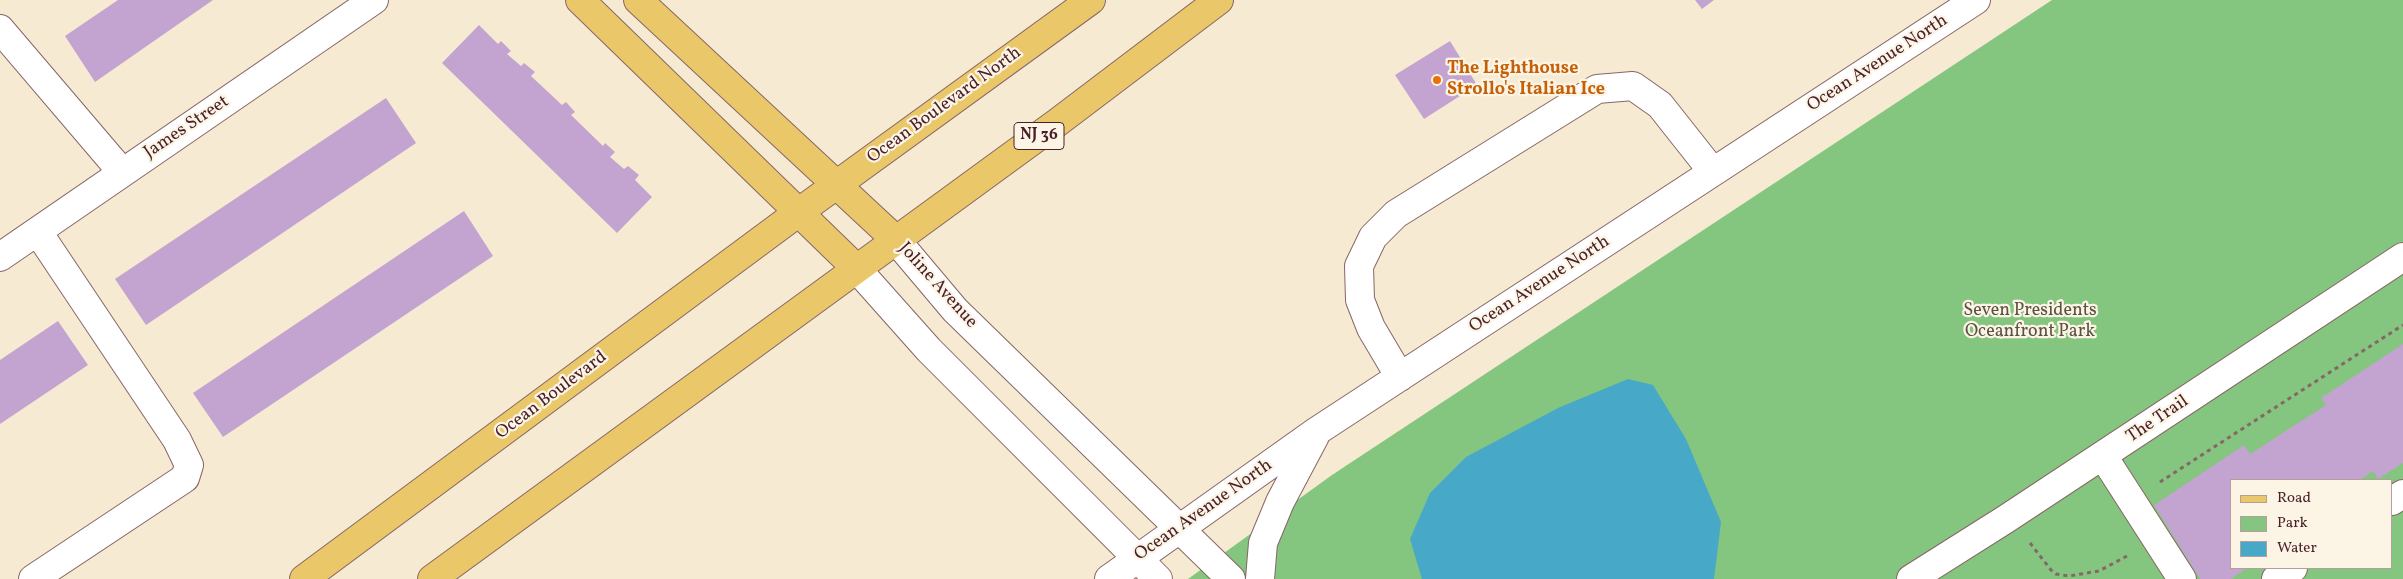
<!DOCTYPE html>
<html>
<head>
<meta charset="utf-8">
<style>
  body { margin:0 }
  #map { position:relative; width:2403px; height:579px; overflow:hidden; background:#f7ead3; font-family:Vollkorn,serif }
  canvas { display:block }
  .legend { position:absolute; left:2230px; top:479px; width:162px; height:90px; box-sizing:border-box; background:#fcf5e5; border:1px solid #b59f9b; margin:0; padding:6px 9px; list-style:none; font-size:15px; color:#4a1f2b }
  .legend li { display:flex; align-items:center; gap:10px; height:25px }
  .legend b { width:25px; border:1px solid #b59f9b }
</style>
</head>
<body>
<div id="map">
<canvas width="2403" height="579"></canvas>
<ul class="legend">
<li><b style="height:6px;background:#eac769"></b>Road</li>
<li><b style="height:14px;background:#84c67f"></b>Park</li>
<li><b style="height:14px;background:#48a8c7"></b>Water</li>
</ul>
</div>
<script>
const c = document.querySelector('canvas').getContext('2d');
c.lineJoin = 'round';
function paint(path, color) { c.fillStyle = color; c.fill(path, 'evenodd'); }
const poly = rows => new Path2D(rows.map(r => 'M' + r).join(''));
function strokePath(path, color, width, dash) { c.strokeStyle = color; c.lineWidth = width; c.lineCap = dash ? 'butt' : 'round'; c.setLineDash(dash || []); c.stroke(path); }
function drawText(font, color, halo, rows, align = 'center') {
  c.font = font + ' Vollkorn,serif'; c.lineWidth = 4.5; c.setLineDash([]); c.textBaseline = 'middle'; c.strokeStyle = halo; c.fillStyle = color; for (const [text, x, y, turn = 0] of rows) {
    c.save(); c.translate(x, y); c.rotate((+turn || 0) * Math.PI / 180); c.textAlign = isNaN(turn) ? turn : align; if (halo) c.strokeText(text, 0, 0); c.fillText(text, 0, 0); c.restore();
  }
}
paint(poly([
  [2052,0,2403,0,2403,579,1188,579,1332,475],
  [2232,480,2392,480,2392,568,2232,568]
]), '#84c67f');
paint(poly([
  [1628,379,1653,385,1686,439,1721,522,1714,579,1422,579,1410,539,1430,493,1466,457,1558,408]
]), '#48a8c7');
paint(poly([
  [118,0,213,0,95,82,65,36],
  [1695,0,1714,0,1702,9],
  [479,25,498,44,501,41,511,51,507,54,521,66,524,63,535,72,531,76,562,105,566,102,575,112,571,115,603,146,605,143,615,152,610,157,624,169,628,166,639,175,635,180,652,197,617,233,442,63],
  [1450,41,1477,85,1424,119,1395,75],
  [386,98,416,143,146,325,115,279],
  [464,211,493,256,223,437,193,393],
  [58,321,88,365,0,424,0,360],
  [2403,344,2403,463,2378,479,2373,471,2360,480,2232,480,2232,568,2247,568,2231,579,2200,579,2154,505,2244,445,2250,454,2326,405,2321,398]
]), '#c3a3cf');
const minor = poly([
  [0,29,122,172],
  [896,240,955,310,1231,579],
  [0,257,374,0],
  [856,268,929,350,1158,579],
  [1400,377,1371,328,1360,300,1359,266,1373,237,1396,214,1597,89,1633,86,1660,105,1713,172],
  [2103,456,2182,579],
  [2392,501,2403,494],
  [33,579,185,478,189,465,177,440,38,232],
  [1109,579,1317,431,1976,0],
  [1260,579,1263,543,1280,502,1315,436],
  [1911,579,2006,519,2403,257],
  [2276,579,2293,568]
]);
const major = poly([
  [580,0,856,268],
  [638,0,896,240],
  [304,579,799,212,1091,0],
  [432,579,1058,122,1219,0]
]);
strokePath(minor, '#876666', 30);
strokePath(major, '#876666', 30);
strokePath(poly([
  [2160,482,2403,325],
  [2030,543,2051,570,2056,574,2069,576,2099,571,2127,556]
]), '#876666', 3, [4, 4]);
strokePath(minor, '#fff', 28);
strokePath(major, '#eac769', 28);
for (const [x, y, r, color] of [
  [1437,80,5,"#e8710a"]
]) { const dot = new Path2D(); dot.arc(x, y, r, 0, 2 * Math.PI); c.fillStyle = color; c.fill(dot); strokePath(dot, '#fcf5e5', 2); }
for (const [x, y, w] of [
  [1039,136,50]
]) { const box = new Path2D(); box.roundRect(x - w / 2, y - 13.5, w, 27, 4); c.fillStyle = '#fcf5e5'; c.fill(box); strokePath(box, '#4a1f2b', 1); }
drawText('bold 16px', '#4a1f2b', null, [
  ["NJ 36",1039,136]
]);
drawText('18px', '#4a1f2b', '#fcf5e5', [
  ["Ocean Avenue North",1878,64,-33],
  ["Ocean Boulevard North",945,106,-36],
  ["James Street",187,128,-34],
  ["Ocean Avenue North",1540,285,-33],
  ["Joline Avenue",937,286,48],
  ["Ocean Boulevard",552,396,-37],
  ["The Trail",2158,420,-34],
  ["Ocean Avenue North",1204,511,-35]
]);
drawText('bold 18px', '#c56008', '#fcf5e5', [
  ["The Lighthouse",1447,70],
  ["Strollo's Italian Ice",1447,91]
], 'left');
drawText('18px', '#5b5144', '#fcf5e5', [
  ["Seven Presidents",2030,312],
  ["Oceanfront Park",2030,333]
]);
</script>
</body>
</html>
